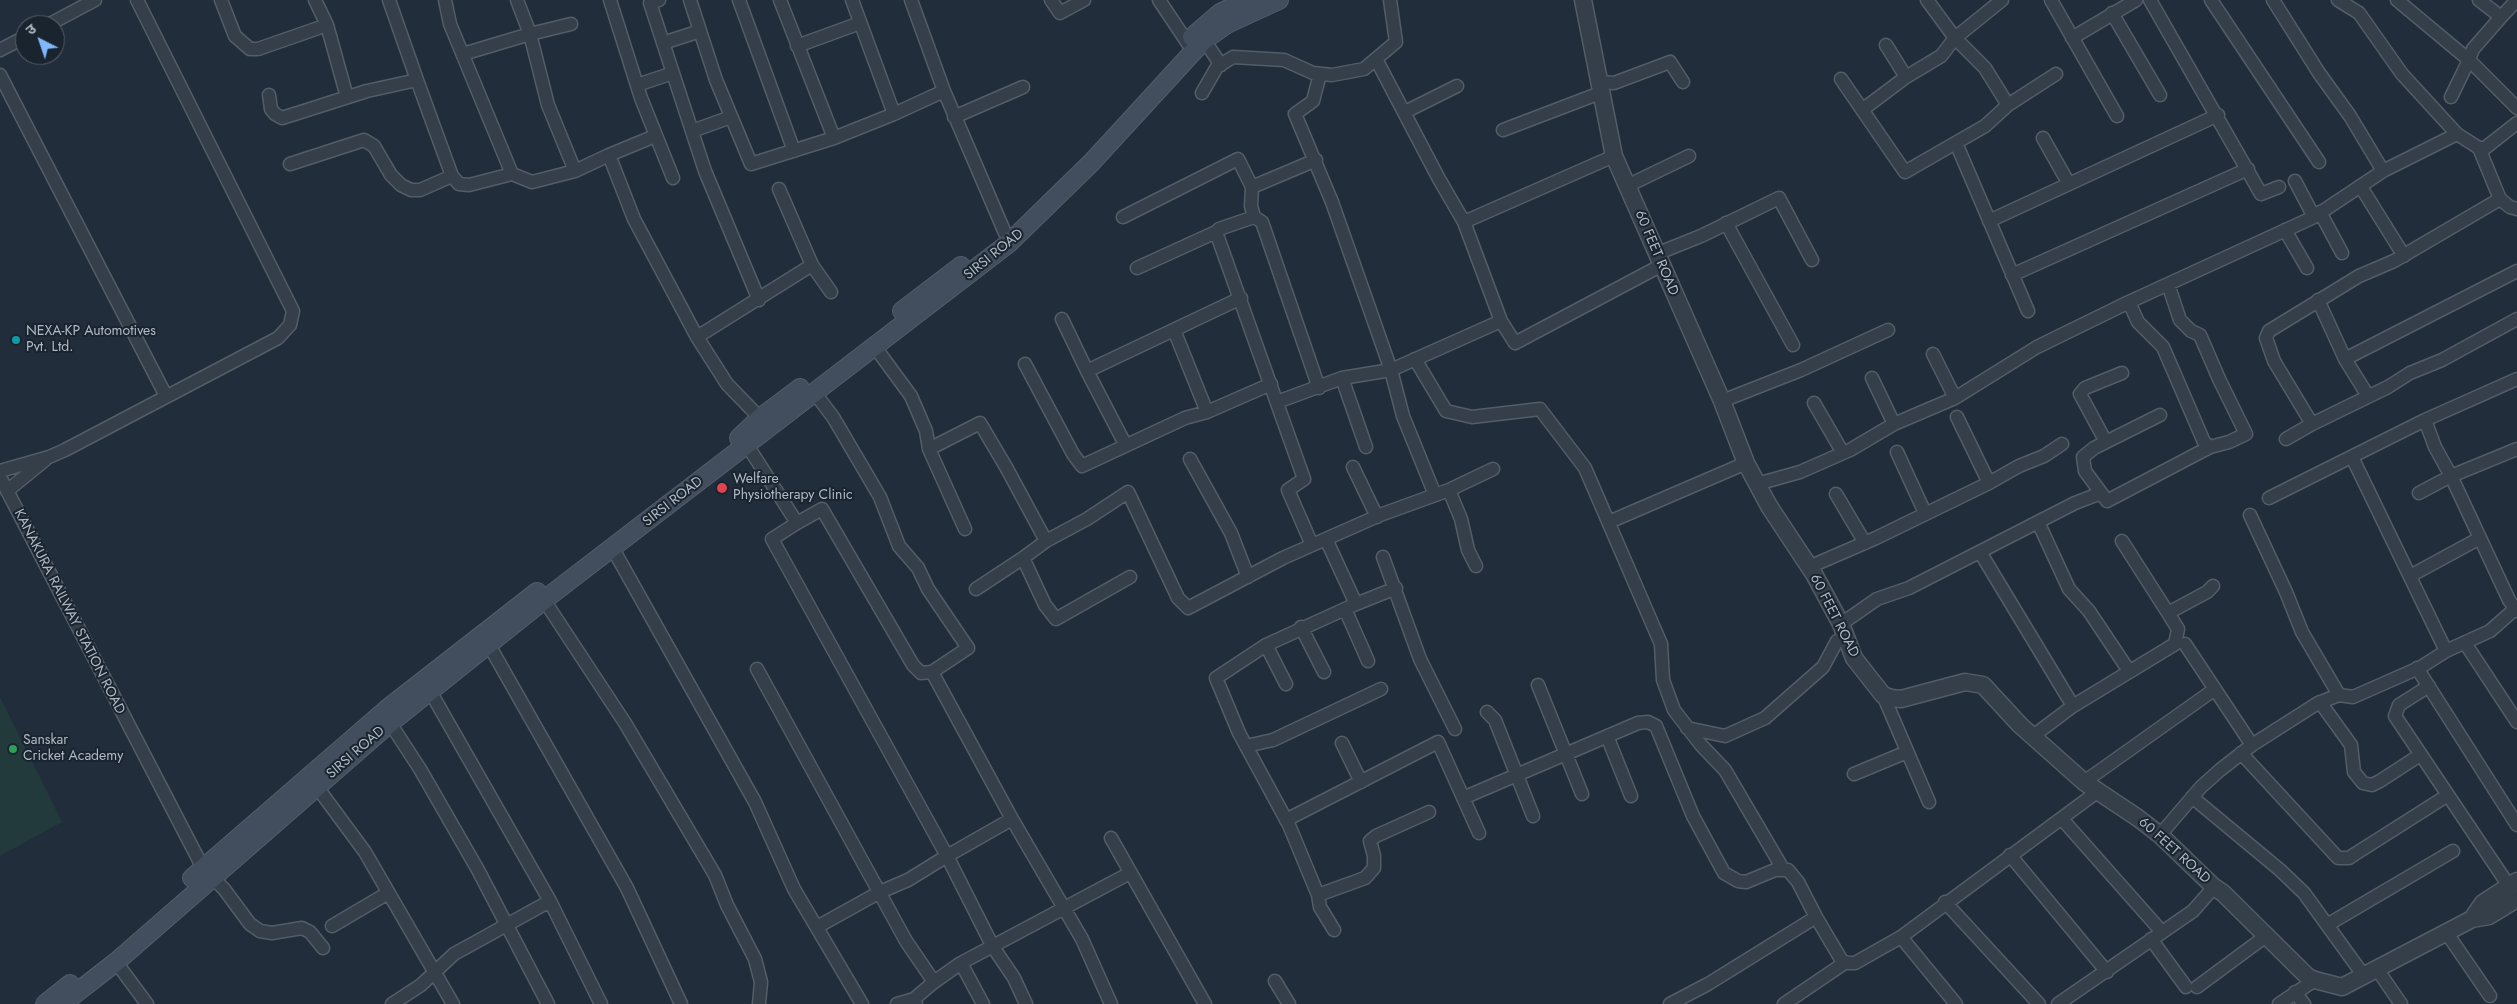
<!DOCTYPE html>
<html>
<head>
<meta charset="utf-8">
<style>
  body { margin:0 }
  #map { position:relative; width:2517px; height:1004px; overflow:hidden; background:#212d3a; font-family:Jost,"Noto Sans Devanagari",sans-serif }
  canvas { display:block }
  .north { position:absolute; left:15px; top:15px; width:50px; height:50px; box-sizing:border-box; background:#1a242f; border:1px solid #56606c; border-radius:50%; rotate:319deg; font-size:14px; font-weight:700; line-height:20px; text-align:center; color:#afbac7 }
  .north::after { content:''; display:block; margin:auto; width:18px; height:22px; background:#7fb8fb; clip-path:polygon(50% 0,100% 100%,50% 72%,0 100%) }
</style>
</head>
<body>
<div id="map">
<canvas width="2517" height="1004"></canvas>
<div class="north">उ</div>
</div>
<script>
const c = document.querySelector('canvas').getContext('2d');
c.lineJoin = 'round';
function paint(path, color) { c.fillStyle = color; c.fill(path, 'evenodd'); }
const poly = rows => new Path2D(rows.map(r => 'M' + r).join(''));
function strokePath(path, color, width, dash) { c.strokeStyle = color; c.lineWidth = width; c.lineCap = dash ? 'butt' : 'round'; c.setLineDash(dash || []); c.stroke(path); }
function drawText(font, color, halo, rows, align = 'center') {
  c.font = font + ' Jost,sans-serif'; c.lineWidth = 4; c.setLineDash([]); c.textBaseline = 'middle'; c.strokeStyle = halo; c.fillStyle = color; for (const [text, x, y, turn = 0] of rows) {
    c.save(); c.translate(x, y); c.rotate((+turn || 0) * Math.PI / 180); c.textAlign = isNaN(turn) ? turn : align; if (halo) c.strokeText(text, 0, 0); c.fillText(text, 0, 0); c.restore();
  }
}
paint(poly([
  [0,697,62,822,0,856]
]), '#223a3b');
const minor = poly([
  [221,0,235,36,250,49,258,49,327,25,347,97],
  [315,0,327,25],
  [389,0,417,80],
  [445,0,450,24,512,174],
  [517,0,530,34,548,105,575,171],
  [610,0,641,98,673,178],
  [659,0,650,3,705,171,759,300],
  [690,0,716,80,751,164,834,138,894,114,852,0],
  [739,0,794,151],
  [780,0,834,138],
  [911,0,944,91,1005,233],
  [1051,0,1060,13,1084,0],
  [1159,0,1193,51],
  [2051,0,2117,116],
  [2150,0,2261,194,2279,187],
  [2211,0,2319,162],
  [2273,0,2319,73,2350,116,2383,171],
  [2338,0,2359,13,2402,74,2457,134],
  [2397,0,2469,60,2451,97],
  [2479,0,2501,17,2517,0],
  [2112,13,2160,95],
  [2501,17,2473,49,2469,60,2517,108],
  [48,25,95,0],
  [2072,38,2136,0],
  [1204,40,1221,65],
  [663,43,700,31],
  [1886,45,1906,77],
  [797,46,860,23],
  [0,50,25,37],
  [463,54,530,34,571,24],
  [1376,59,1439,179,1464,222,1501,321,1515,343,1662,265],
  [1320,74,1313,101,1295,114,1332,202,1391,370,1403,416,1435,495],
  [0,75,166,396],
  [1841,79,1905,172,1985,126,2008,105,1985,68,1955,38,2002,0],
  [1599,82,1614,83,1670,62,1683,82],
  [637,85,673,73],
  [1202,93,1217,67,1233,57,1284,60,1313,73,1332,75,1364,69,1396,42,1390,0],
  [269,95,271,109,275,114,282,118,367,91,417,80,452,176,459,184,469,185,512,174,532,182,575,171,609,155,634,219,697,337,727,384,760,418],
  [2008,105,2056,74],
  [1862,110,1906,77,1941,56,1955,38,1927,0],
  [1405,112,1457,86],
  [894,114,944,91],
  [954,117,1023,87],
  [1503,130,1600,93],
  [692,131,731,117],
  [2043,138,2069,184],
  [1956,143,2028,311],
  [2479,148,2500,199],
  [609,155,655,136],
  [290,164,364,140,374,146,391,175,401,185,411,190,420,190,452,176],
  [2295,181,2314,217],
  [1627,186,1689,156],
  [2361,187,2404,256],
  [2320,212,2342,253],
  [1123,217,1238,159,1252,187],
  [1254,217,1251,206,1252,187,1316,160],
  [1989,221,2218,115],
  [1464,222,1614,156],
  [1726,223,1793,345],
  [2285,230,2307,268],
  [1216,232,1219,229,1254,217,1262,222,1319,388],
  [1656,254,1701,236,1779,198,1812,260],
  [812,265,831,292],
  [1137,268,1216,232,1304,479,1288,490,1312,545],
  [2012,275,2248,169],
  [2318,300,2345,359],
  [2129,302,2138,322,2163,347,2204,442,2210,447,2229,442,2246,434,2219,379,2200,335,2191,331,2180,320,2168,284],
  [1062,319,1087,371],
  [1174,330,1207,412],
  [697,337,812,265,779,189],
  [875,347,911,396,926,431,929,449,980,423,1006,467,1046,541],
  [1933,354,1955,398],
  [1415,359,1446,411,1472,417,1540,409,1585,468,1661,644,1663,680,1674,710,1701,745,1725,770,1783,869],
  [1025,364,1073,454,1082,466,1185,418,1207,412,1271,384],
  [1342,378,1366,447],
  [1872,378,1894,424],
  [2517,379,2425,420,2435,447,2451,476,2509,600,2517,611],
  [2368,396,2345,359,2517,271],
  [1722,401,1801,370,1888,330],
  [1277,402,1342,378,1391,370,1501,321],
  [1814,403,1843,453],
  [2160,415,2094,448,2083,457,2085,471,2107,501,2210,447],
  [1957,417,1989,483],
  [2312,424,2388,387,2410,373,2442,360,2517,319],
  [2286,439,2312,424,2274,361,2266,338,2269,331,2359,276,2394,261,2500,199,2510,207,2517,209],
  [2106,442,2080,394,2085,388,2122,373],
  [1125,444,1087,371,1241,298],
  [747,445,797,523,772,539,947,856,908,880,880,892,817,927],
  [929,449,965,529],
  [1897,452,1925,513],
  [2352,457,2446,651],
  [1190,459,1231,533,1248,577],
  [1353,467,1377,517],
  [0,471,49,457,65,450,278,338,290,325,293,311,137,0],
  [0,477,203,868,224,889,250,924,260,931,272,933,302,928,310,932,323,948],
  [1757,484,1800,472,1850,450,1894,424,1955,398,2037,347,2129,302,2314,217,2383,171,2457,134,2479,148,2485,148,2517,123],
  [1449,490,1493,469],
  [7,491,45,460],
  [2419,493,2451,476,2517,449],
  [1836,494,1865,543],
  [2269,498,2425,420],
  [2250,515,2286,592,2302,632,2339,695],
  [1609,522,1746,463],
  [2038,522,2069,589,2089,611,2129,671],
  [797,523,822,509,913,665,921,673,932,672,968,648,928,589,918,568,899,546,880,497,833,417,814,392],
  [1326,539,1356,604,1266,645,1216,678,1239,733,1289,825,1318,895,1320,907,1334,930],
  [2122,541,2168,613],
  [613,549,755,802,794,889,862,1004],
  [1980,552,2073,706,2033,736],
  [1383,557,1420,659,1455,729],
  [1809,567,1876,538,1989,483,2019,466,2044,456,2062,444],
  [2410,576,2480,538],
  [1130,577,1056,619,1045,605,1023,558,1046,541,1087,519,1128,492,1178,598,1188,608,1283,558,1380,515,1449,490,1461,519,1468,550,1476,566],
  [976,589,1023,558],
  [544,600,625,723,715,875,727,905,755,959,761,982,759,1004],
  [1356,604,1396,588],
  [1345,609,1368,661],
  [1841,624,1877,599,1909,588,2075,503,2101,493],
  [1301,627,1324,672],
  [2465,643,2517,722],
  [2185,644,2252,745],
  [489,645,627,888,681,1004],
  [1266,645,1286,684],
  [2417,668,2517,825],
  [757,669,906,941,934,982,914,999,916,1004],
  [932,672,1012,819,1082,939,1111,1004],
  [426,684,550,901,601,1004],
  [1538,685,1582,794],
  [2429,686,2399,705,2395,716,2509,886],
  [1883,695,1929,802],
  [2320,702,2351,745,2354,772,2363,783,2372,785,2380,781,2420,755],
  [2073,706,2175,644,2178,629,2168,613,2207,592,2213,586],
  [1487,712,1495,720,1533,816],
  [390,723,420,769,478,870,548,1004],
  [1687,728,1725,736,1765,718,1823,667,1837,641,1846,637],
  [1607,736,1631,796],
  [1342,743,1361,782],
  [1246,746,1273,740,1381,689],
  [2241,753,2338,858,2349,858,2355,854,2448,795],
  [1854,774,1907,752],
  [2084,782,2215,689],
  [317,787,365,852,453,1004],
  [2192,797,2280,870,2304,893,2364,976],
  [1463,798,1638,723,1648,722,1656,726,1693,816,1724,873,1738,881,1746,882,1775,870,1788,870,1798,882,1816,917,1842,961,1847,963,1855,963,1901,937,2097,792],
  [1012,819,947,856,993,947,1014,978,1026,1004],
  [2062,819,2162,932],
  [1286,820,1438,742,1479,833],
  [2160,835,2201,787,2220,770,2252,745,2318,703,2339,695,2353,697,2421,667,2446,651,2490,631,2515,609],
  [1111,838,1205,1004],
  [2010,855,2107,972],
  [1318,895,1365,878,1374,868,1374,856,1370,841,1376,836,1429,812],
  [1945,902,2039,1004],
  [2327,925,2453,851],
  [332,926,388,893],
  [2446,932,2490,996],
  [1901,937,1956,1004],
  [2151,939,2186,987],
  [116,962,147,1004],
  [961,963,983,1004],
  [2377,969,2401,1004],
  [1275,981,1289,1004],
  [934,982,961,963,1130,873],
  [2197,987,2266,936],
  [2295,992,2304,1004],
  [392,1004,421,985,454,954,550,901],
  [897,1004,914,999],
  [1670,1004,1708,984,1816,917],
  [1784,1004,1846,962],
  [2058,1004,2193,911,2214,887],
  [2279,1004,2315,980]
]);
const tertiary = poly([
  [1583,0,1614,156,1722,401,1746,463,1769,506,1814,574,1841,624,1854,658,1883,695,1891,698,1901,699,1965,682,1983,685,2020,725,2084,782,2138,818,2160,835,2214,887,2223,893,2308,977,2315,980,2342,987,2472,919,2489,916,2517,899],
  [2472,919,2483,903,2517,881]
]);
const secondary = poly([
  [1192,37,1220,13,1247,0],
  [902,311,961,266],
  [739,438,760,418,800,388],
  [192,878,387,709,537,592],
  [45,1004,70,984],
  [62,1004,116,962,390,723,544,600,1009,243,1092,162,1204,40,1227,24,1279,0]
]);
strokePath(minor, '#525d68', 15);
strokePath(tertiary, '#525d68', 19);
strokePath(secondary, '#525d68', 20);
strokePath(minor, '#343f4a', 12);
strokePath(tertiary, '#343f4a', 16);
strokePath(secondary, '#424e5e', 18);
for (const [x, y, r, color] of [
  [16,340,5,"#0f9aa8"],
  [722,488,6,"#e0444e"],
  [13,749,5,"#2e9e5b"]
]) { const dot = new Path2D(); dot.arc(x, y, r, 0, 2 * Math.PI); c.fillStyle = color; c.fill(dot); strokePath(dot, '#1a242f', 2); }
drawText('14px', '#afbac7', '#1a242f', [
  ["60 FEET ROAD",1656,253,67],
  ["SIRSI ROAD",994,255,-39],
  ["SIRSI ROAD",673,502,-38],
  ["KANAKURA RAILWAY STATION ROAD",69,612,63],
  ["60 FEET ROAD",1834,616,63],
  ["SIRSI ROAD",356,753,-41],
  ["60 FEET ROAD",2174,851,42]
]);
drawText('14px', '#afbac7', '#1a242f', [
  ["NEXA-KP Automotives",26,332],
  ["Pvt. Ltd.",26,348],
  ["Welfare",733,480],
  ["Physiotherapy Clinic",733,496],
  ["Sanskar",23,741],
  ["Cricket Academy",23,757]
], 'left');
</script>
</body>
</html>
